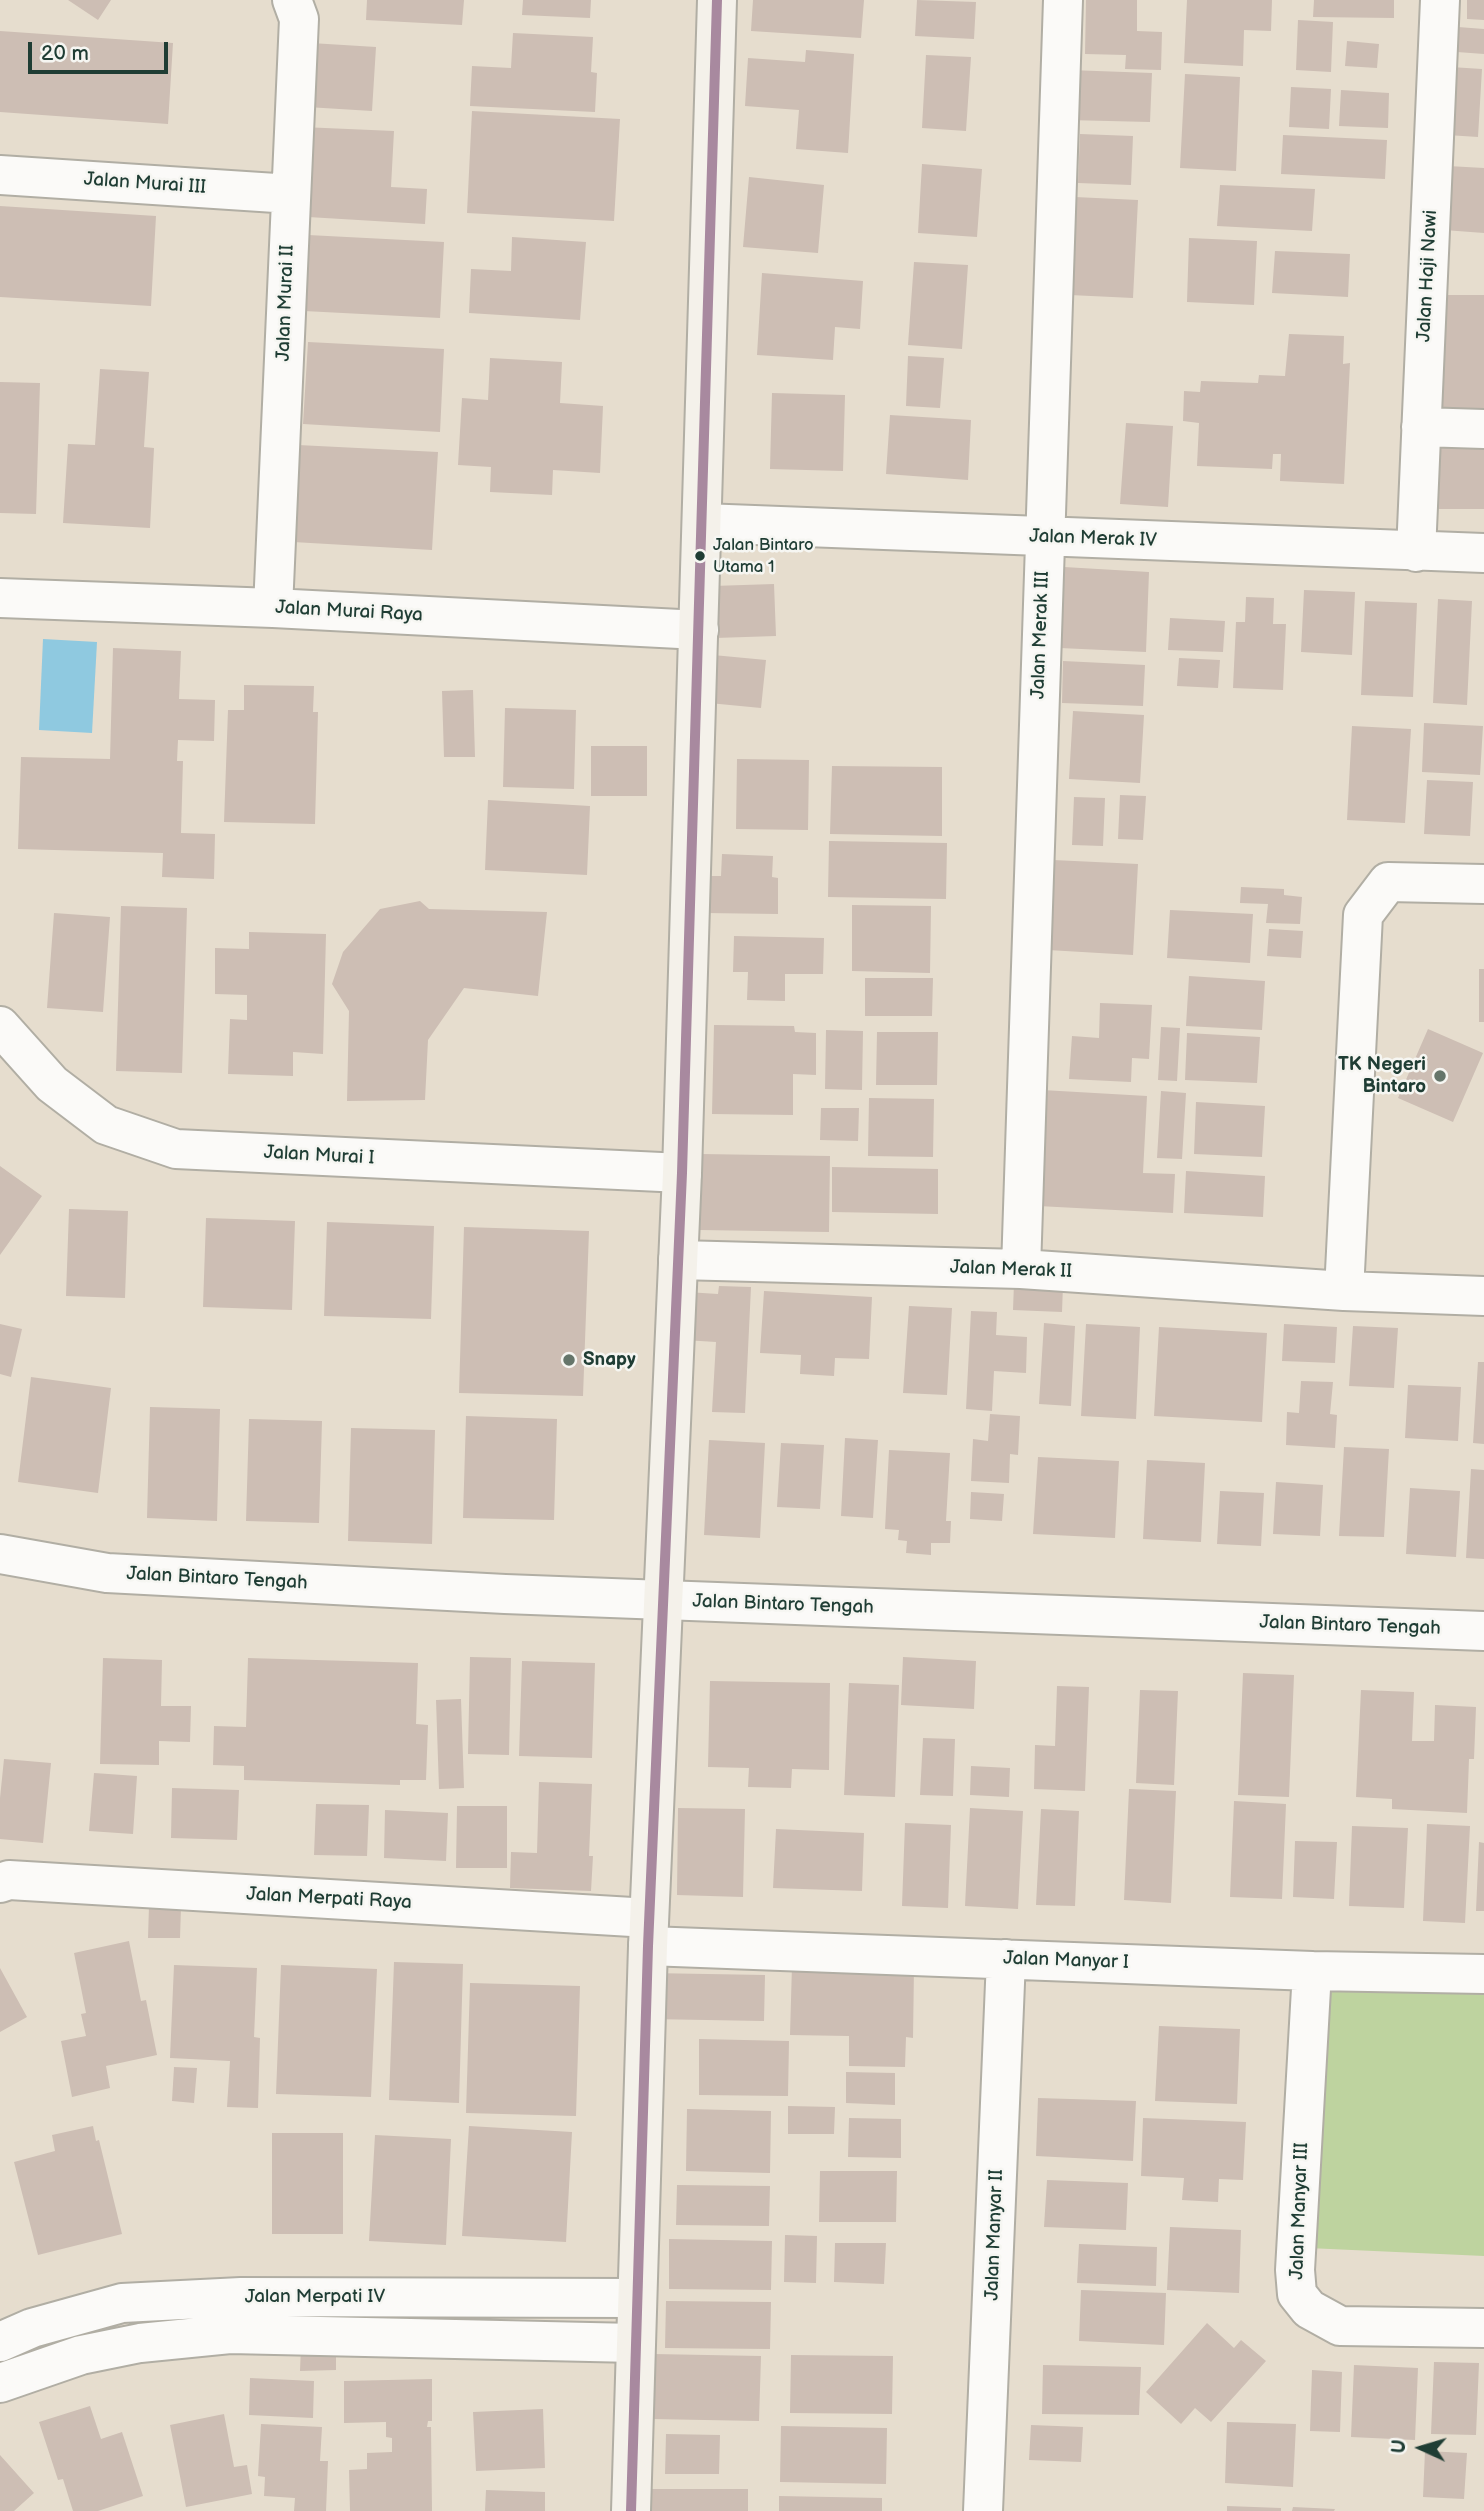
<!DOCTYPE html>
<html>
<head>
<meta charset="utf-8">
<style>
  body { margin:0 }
  #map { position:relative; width:1484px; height:2511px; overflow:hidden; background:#e6ddce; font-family:"Balsamiq Sans",sans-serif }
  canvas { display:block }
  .north { position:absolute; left:1386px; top:2413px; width:70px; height:70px; -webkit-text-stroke:5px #f6f6f2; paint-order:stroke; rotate:274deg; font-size:19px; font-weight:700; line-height:28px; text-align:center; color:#1f3d34 }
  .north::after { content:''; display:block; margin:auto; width:24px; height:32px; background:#1f3d34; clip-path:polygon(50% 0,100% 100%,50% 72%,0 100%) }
  .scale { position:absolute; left:28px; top:42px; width:140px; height:32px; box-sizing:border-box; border:4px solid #1f3d34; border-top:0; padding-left:9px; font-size:21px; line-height:24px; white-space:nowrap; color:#1f3d34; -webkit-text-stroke:5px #f6f6f2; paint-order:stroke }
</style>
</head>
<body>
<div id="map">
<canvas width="1484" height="2511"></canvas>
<div class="north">U</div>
<div class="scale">20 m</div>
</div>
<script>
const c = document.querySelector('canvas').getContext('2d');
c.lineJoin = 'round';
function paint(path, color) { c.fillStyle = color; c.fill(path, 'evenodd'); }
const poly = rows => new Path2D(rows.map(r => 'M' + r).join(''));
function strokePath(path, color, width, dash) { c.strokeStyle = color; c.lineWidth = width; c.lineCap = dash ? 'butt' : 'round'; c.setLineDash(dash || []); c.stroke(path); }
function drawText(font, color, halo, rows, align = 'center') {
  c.font = font + ' "Balsamiq Sans",sans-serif'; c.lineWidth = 5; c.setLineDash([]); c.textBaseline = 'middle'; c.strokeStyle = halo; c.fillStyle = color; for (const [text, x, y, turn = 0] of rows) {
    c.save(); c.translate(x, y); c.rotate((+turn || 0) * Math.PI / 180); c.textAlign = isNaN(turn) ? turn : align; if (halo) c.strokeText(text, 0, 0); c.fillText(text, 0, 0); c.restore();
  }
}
paint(poly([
  [1299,1955,1484,1964,1484,2256,1286,2247]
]), '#bed39f');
paint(poly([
  [43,639,97,642,92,733,39,730]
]), '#8fc9e0');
paint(poly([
  [68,0,111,0,98,20],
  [367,0,464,0,462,25,366,20],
  [523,0,591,0,590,18,522,15],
  [753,0,864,0,861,38,751,31],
  [917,0,976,2,974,39,915,36],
  [1086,0,1137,0,1137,31,1162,32,1161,70,1125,69,1126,55,1085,54],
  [1187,0,1272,0,1271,31,1244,30,1243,66,1184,63],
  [1314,0,1394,0,1394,18,1313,17],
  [1467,0,1484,0,1484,20,1467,19],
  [1298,20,1333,22,1331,72,1296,70],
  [1458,27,1484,29,1484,54,1457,52],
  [0,31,173,43,168,124,0,112],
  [513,33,593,37,591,72,597,73,595,112,470,106,472,66,511,68],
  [1347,41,1379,44,1377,68,1345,66],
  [311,43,376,47,372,111,307,107],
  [806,50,854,54,848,153,796,149,799,110,745,106,748,58,805,62],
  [926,55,971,57,966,131,922,128],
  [1451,67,1482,69,1478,137,1447,135],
  [1069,70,1152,73,1150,122,1067,120],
  [1185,74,1240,77,1236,171,1180,168],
  [1291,87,1331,89,1329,129,1289,127],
  [1341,90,1389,93,1388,128,1339,126],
  [472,111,620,119,614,221,467,213],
  [302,127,394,131,391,187,427,189,425,224,308,217],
  [1080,134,1133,136,1131,185,1078,183],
  [1283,135,1387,140,1385,179,1281,174],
  [922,164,982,169,977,237,918,233],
  [1448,166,1484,168,1484,233,1444,230],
  [749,177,824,185,818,253,743,247],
  [1220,185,1315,189,1312,231,1217,226],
  [1075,197,1138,200,1133,298,1070,295],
  [0,206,156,216,151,306,0,297],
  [308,235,444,242,440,318,304,311],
  [512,237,586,242,580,320,469,313,471,269,511,271],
  [1189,238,1257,241,1254,305,1187,302],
  [1275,251,1350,254,1348,297,1272,293],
  [914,262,968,265,962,349,908,345],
  [762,273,863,281,860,329,835,327,833,360,757,355],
  [1444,295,1484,295,1484,410,1442,409],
  [1289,334,1344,336,1343,364,1350,363,1344,484,1280,481,1281,454,1273,454,1272,469,1197,466,1199,423,1183,421,1184,391,1200,392,1201,381,1258,383,1259,375,1285,376],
  [308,342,444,349,440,432,303,424],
  [908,356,944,358,940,408,906,406],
  [490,358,562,362,560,403,603,406,600,473,553,470,552,495,490,492,491,467,458,465,462,398,488,400],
  [100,369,149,372,144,447,154,448,150,528,63,523,68,444,95,445],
  [0,382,40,383,36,514,0,513],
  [772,393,845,395,843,471,770,469],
  [890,415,971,420,968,480,886,474],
  [1126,423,1173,426,1168,507,1120,504],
  [1423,438,1484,440,1484,509,1422,509],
  [298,445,438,452,432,550,293,542],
  [1064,567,1149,572,1146,652,1060,648],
  [774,584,776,636,715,638,713,586],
  [1304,590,1355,592,1352,655,1301,652],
  [1246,597,1274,598,1273,624,1286,624,1283,690,1233,688,1236,622,1245,622],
  [1438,599,1472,601,1467,705,1433,703],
  [1365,601,1417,603,1413,697,1361,695],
  [1170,618,1225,621,1223,652,1168,650],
  [113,648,181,651,179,699,215,700,214,741,178,740,177,761,183,761,181,833,215,834,214,879,162,877,163,853,18,849,21,757,110,759],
  [713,655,766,660,761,708,709,703],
  [1179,658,1220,660,1218,688,1177,686],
  [1063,661,1145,665,1143,706,1062,703],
  [244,685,314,686,313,712,318,712,315,824,224,822,228,710,244,710],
  [473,690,475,757,444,757,442,691],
  [505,708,576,710,574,789,503,787],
  [1073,711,1144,715,1140,783,1069,779],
  [1424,723,1483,726,1480,775,1422,772],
  [1352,726,1411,729,1405,823,1347,820],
  [591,746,647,746,647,796,591,796],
  [737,759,809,760,808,830,736,829],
  [832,766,942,767,942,836,830,834],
  [1427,780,1473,782,1470,836,1424,834],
  [1120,795,1146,796,1143,840,1118,839],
  [1074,797,1105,798,1103,846,1072,845],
  [488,800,590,806,587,875,485,870],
  [829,841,947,843,946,899,828,897],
  [722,854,773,856,772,877,778,878,778,914,705,913,706,876,721,876],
  [1053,860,1138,864,1133,955,1048,950],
  [1241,887,1284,889,1284,895,1302,897,1300,924,1266,923,1268,904,1240,903],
  [420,901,429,909,547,912,538,996,464,988,428,1040,425,1100,347,1101,349,1011,332,984,343,952,380,909],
  [852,905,931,906,930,973,852,971],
  [121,906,187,908,182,1073,116,1071],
  [1170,910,1253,914,1250,963,1167,958],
  [54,913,110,917,103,1012,47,1008],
  [1269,929,1303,931,1301,958,1267,956],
  [249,932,326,934,323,1054,293,1052,293,1076,228,1074,230,1019,247,1020,247,995,215,994,215,948,249,949],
  [734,936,824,938,823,974,785,974,785,1001,747,1000,748,972,733,972],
  [1479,969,1484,969,1484,1022,1479,1022],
  [1189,976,1265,981,1262,1030,1186,1026],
  [865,978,933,978,932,1016,865,1016],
  [1100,1003,1152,1005,1149,1059,1132,1058,1131,1082,1069,1079,1072,1036,1099,1038],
  [714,1025,794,1026,795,1032,816,1033,816,1075,793,1074,793,1115,712,1114],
  [1161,1027,1180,1028,1177,1081,1158,1080],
  [1428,1029,1483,1053,1453,1122,1398,1098],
  [826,1030,863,1031,862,1090,825,1089],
  [877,1032,938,1032,937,1085,876,1085],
  [1187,1033,1260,1037,1257,1083,1185,1080],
  [1042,1090,1147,1096,1143,1173,1175,1174,1173,1213,1038,1206],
  [1161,1091,1186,1093,1182,1159,1157,1158],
  [869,1098,934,1099,933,1157,868,1156],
  [1196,1102,1265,1106,1262,1157,1194,1154],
  [821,1108,859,1108,858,1141,820,1140],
  [701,1154,830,1156,829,1232,700,1230],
  [0,1166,42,1196,0,1255],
  [832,1167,938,1169,938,1214,832,1212],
  [1186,1171,1265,1176,1263,1217,1184,1213],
  [69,1209,128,1211,125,1298,66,1296],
  [206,1218,295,1221,292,1310,203,1307],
  [327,1222,434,1226,431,1319,324,1316],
  [464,1227,589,1231,583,1396,459,1393],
  [1014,1283,1063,1285,1062,1312,1013,1310],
  [719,1286,751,1287,745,1413,712,1412,716,1342,684,1340,687,1292,718,1294],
  [764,1291,872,1297,869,1359,835,1358,834,1376,800,1374,801,1355,760,1353],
  [909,1306,952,1308,947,1395,903,1393],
  [971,1311,997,1312,996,1335,1027,1337,1026,1373,994,1371,992,1411,966,1409],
  [1044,1323,1075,1326,1071,1406,1039,1404],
  [0,1324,22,1329,11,1377,0,1374],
  [1086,1324,1140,1327,1136,1419,1081,1416],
  [1284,1324,1337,1327,1335,1363,1282,1361],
  [1353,1326,1398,1328,1394,1388,1349,1386],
  [1159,1327,1267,1333,1262,1422,1154,1416],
  [1478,1362,1484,1362,1484,1444,1473,1443],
  [31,1377,111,1388,98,1493,18,1482],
  [1301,1381,1333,1382,1330,1414,1337,1415,1335,1448,1286,1445,1287,1412,1299,1413],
  [1408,1385,1461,1387,1458,1441,1405,1438],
  [150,1407,220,1409,217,1521,147,1518],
  [990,1414,1020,1416,1018,1455,1010,1454,1009,1483,971,1481,973,1439,988,1441],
  [466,1416,557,1419,554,1520,463,1518],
  [249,1419,322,1421,319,1523,246,1521],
  [351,1428,435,1430,432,1544,348,1541],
  [845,1438,878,1440,873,1518,841,1516],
  [709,1440,765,1443,760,1538,704,1535],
  [781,1443,824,1445,820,1509,777,1507],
  [1344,1447,1389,1449,1384,1537,1339,1536],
  [889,1450,950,1453,946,1521,951,1521,950,1543,931,1543,931,1555,906,1553,907,1541,898,1540,899,1530,885,1529],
  [1038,1457,1119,1461,1115,1538,1033,1534],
  [1147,1460,1205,1463,1201,1542,1143,1539],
  [1471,1469,1484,1470,1484,1559,1466,1558],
  [1276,1482,1323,1485,1320,1536,1273,1534],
  [1410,1488,1460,1491,1456,1557,1406,1554],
  [1220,1491,1264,1493,1261,1546,1217,1544],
  [971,1492,1004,1494,1002,1521,970,1519],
  [470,1657,511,1658,509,1755,468,1754],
  [903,1657,976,1661,974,1709,901,1705],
  [103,1658,162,1660,161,1706,191,1706,190,1742,159,1741,159,1765,100,1764],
  [248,1658,418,1663,416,1724,428,1725,426,1780,400,1780,400,1785,244,1780,244,1766,213,1765,214,1726,246,1727],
  [522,1661,595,1663,592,1758,519,1756],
  [1243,1673,1294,1675,1289,1797,1238,1795],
  [710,1681,830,1683,829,1770,792,1769,791,1788,748,1787,749,1768,708,1767],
  [849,1683,899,1685,895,1797,844,1795],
  [1057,1686,1089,1687,1085,1791,1034,1789,1035,1745,1055,1746],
  [1140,1690,1178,1691,1174,1785,1136,1783],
  [1361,1690,1414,1692,1412,1741,1434,1741,1435,1705,1476,1707,1474,1759,1469,1759,1467,1813,1392,1809,1392,1799,1356,1797],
  [461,1699,464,1788,439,1789,436,1700],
  [923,1738,955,1739,953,1796,920,1795],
  [4,1759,51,1763,43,1843,0,1839,0,1798],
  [971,1766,1010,1768,1009,1797,970,1795],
  [94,1773,137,1776,133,1834,89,1831],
  [539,1782,592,1784,589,1856,593,1856,591,1891,510,1888,511,1852,537,1853],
  [172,1788,239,1790,237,1840,171,1838],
  [1129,1789,1176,1791,1171,1903,1124,1900],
  [1234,1801,1286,1804,1282,1899,1230,1897],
  [316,1804,369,1805,367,1856,314,1855],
  [457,1806,507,1806,507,1868,456,1868],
  [678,1808,745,1809,743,1897,677,1895],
  [970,1808,1023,1811,1018,1909,965,1906],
  [1041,1809,1079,1811,1075,1906,1036,1905],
  [385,1810,448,1813,446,1861,384,1858],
  [905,1823,951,1825,948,1908,902,1906],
  [1427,1824,1470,1826,1465,1923,1423,1921],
  [1352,1826,1408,1828,1404,1908,1349,1906],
  [776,1829,864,1833,862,1891,773,1888],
  [1295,1841,1337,1842,1334,1899,1293,1897],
  [1479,1842,1484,1843,1484,1911,1476,1911],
  [149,1906,181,1907,180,1938,148,1938],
  [129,1941,141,2001,146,2000,157,2055,106,2066,110,2088,72,2097,61,2041,86,2036,81,2014,86,2013,74,1953],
  [394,1962,463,1964,459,2103,389,2100],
  [174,1965,257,1968,254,2037,260,2038,258,2108,227,2107,230,2061,170,2058],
  [281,1965,377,1969,371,2097,276,2094],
  [792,1965,914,1967,913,2038,906,2037,905,2067,849,2066,849,2036,790,2035],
  [0,1968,27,2017,0,2032],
  [650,1973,765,1975,764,2021,649,2019],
  [470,1983,580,1986,576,2116,466,2113],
  [1159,2026,1240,2029,1237,2104,1155,2101],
  [699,2039,789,2041,788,2096,699,2095],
  [174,2067,197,2068,194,2103,172,2101],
  [846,2072,895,2073,895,2105,846,2103],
  [1038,2098,1136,2101,1133,2161,1036,2156],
  [788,2106,835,2107,834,2134,788,2134],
  [687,2109,771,2111,770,2173,686,2171],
  [849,2118,901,2119,901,2158,848,2157],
  [1143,2118,1246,2122,1243,2180,1219,2179,1218,2202,1182,2200,1184,2178,1141,2176],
  [93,2126,96,2141,99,2140,122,2234,38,2255,14,2162,55,2151,52,2135],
  [469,2126,572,2132,566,2242,462,2236],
  [272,2133,343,2133,343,2234,272,2234],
  [375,2135,451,2139,446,2245,369,2241],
  [820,2171,897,2171,896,2222,819,2222],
  [1047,2180,1128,2183,1126,2230,1044,2227],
  [677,2185,770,2186,769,2226,676,2225],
  [1170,2227,1241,2230,1239,2293,1167,2290],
  [785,2235,817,2236,816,2283,784,2282],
  [669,2239,772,2241,771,2290,669,2289],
  [835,2243,886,2243,884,2284,834,2282],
  [1079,2244,1157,2247,1156,2286,1077,2283],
  [1081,2290,1166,2293,1164,2345,1079,2341],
  [666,2301,771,2302,770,2349,665,2348],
  [1207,2323,1234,2348,1241,2340,1266,2361,1211,2422,1195,2408,1181,2424,1146,2392],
  [336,2345,336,2370,300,2371,301,2346],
  [653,2354,761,2356,759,2421,651,2419],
  [791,2355,893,2356,892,2414,790,2413],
  [1434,2362,1479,2363,1476,2435,1431,2434],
  [1043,2365,1141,2367,1139,2415,1042,2414],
  [1354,2365,1418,2368,1415,2440,1351,2437],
  [1312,2370,1342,2372,1340,2432,1310,2431],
  [250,2378,314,2381,313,2418,249,2415],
  [432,2379,432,2421,428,2421,427,2427,431,2427,432,2511,350,2511,349,2470,367,2469,367,2453,392,2452,392,2438,386,2437,386,2422,344,2423,344,2381],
  [90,2406,101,2439,122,2432,143,2496,98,2511,73,2511,63,2479,58,2480,39,2422],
  [543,2409,545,2468,476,2471,473,2412],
  [224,2414,234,2467,247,2465,252,2494,186,2507,170,2425],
  [1227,2422,1296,2424,1293,2487,1225,2483],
  [261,2424,322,2427,320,2461,328,2461,326,2511,294,2511,295,2498,264,2496,265,2477,258,2476],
  [1031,2425,1083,2427,1081,2462,1029,2460],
  [781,2426,887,2428,886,2484,780,2482],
  [666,2434,720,2435,719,2474,665,2474],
  [1425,2451,1467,2453,1464,2499,1423,2497],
  [0,2455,34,2493,14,2511,0,2511],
  [643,2489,748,2489,748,2511,643,2511],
  [486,2490,545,2492,545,2511,485,2511],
  [779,2496,882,2498,882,2511,779,2511],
  [1227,2506,1281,2508,1281,2511,1227,2511],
  [1293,2507,1335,2509,1334,2511,1292,2511]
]), '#cdbeb4');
const minor = poly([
  [0,175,291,194],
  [1421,427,1484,429],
  [702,523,1484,553],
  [1416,552,1440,0],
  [0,598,273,608,699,630],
  [273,608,299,19,292,0],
  [0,1026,52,1084,106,1125,176,1149,682,1173],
  [678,1260,1021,1269,1344,1291,1484,1296],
  [1021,1269,1063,0],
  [1344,1291,1363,915,1388,882,1484,884],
  [0,1554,107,1573,505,1594,1484,1631],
  [0,1883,9,1880,649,1918],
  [648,1946,1312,1971,1484,1974],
  [1312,1971,1295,2270,1297,2294,1309,2309,1340,2326,1484,2328],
  [0,2342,32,2328,122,2303,241,2297,636,2298],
  [0,2383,81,2355,140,2343,230,2334,635,2343],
  [983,2511,1006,1959]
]);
const secondary = poly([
  [631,2511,648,1946,682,1173,717,0]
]);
strokePath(minor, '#b1aea4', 42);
strokePath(secondary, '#b1aea4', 42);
strokePath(minor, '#fbfaf8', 38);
strokePath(secondary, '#f4f1ea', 38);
strokePath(poly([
  [631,2511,648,1946,682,1173,717,0]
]), '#a8899f', 10);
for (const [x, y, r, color] of [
  [700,556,6,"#1f3d34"],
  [1440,1076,7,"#65756a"],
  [569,1360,7,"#65756a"]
]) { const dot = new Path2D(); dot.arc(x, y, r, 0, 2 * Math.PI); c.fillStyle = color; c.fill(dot); strokePath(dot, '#f6f6f2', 2.5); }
drawText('17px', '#1f3d34', '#f6f6f2', [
  ["Jalan Bintaro",713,546],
  ["Utama 1",713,568]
], 'left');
drawText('19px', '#1f3d34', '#f6f6f2', [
  ["Jalan Murai III",145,184,4],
  ["Jalan Haji Nawi",1428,276,-87],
  ["Jalan Murai II",286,303,-88],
  ["Jalan Merak IV",1093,539,2],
  ["Jalan Murai Raya",349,612,3],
  ["Jalan Merak III",1041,635,-88],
  ["Jalan Murai I",319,1156,3],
  ["Jalan Merak II",1011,1270,2],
  ["Jalan Bintaro Tengah",217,1579,3],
  ["Jalan Bintaro Tengah",783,1605,2],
  ["Jalan Bintaro Tengah",1350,1626,2],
  ["Jalan Merpati Raya",329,1899,3],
  ["Jalan Manyar I",1066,1961,2],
  ["Jalan Manyar III",1300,2211,-88],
  ["Jalan Manyar II",995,2235,-88],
  ["Jalan Merpati IV",315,2297]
]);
drawText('bold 19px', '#1f3d34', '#f6f6f2', [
  ["TK Negeri",1426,1065],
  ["Bintaro",1426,1087],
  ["Snapy",583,1360,"left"]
], 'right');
</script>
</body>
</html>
